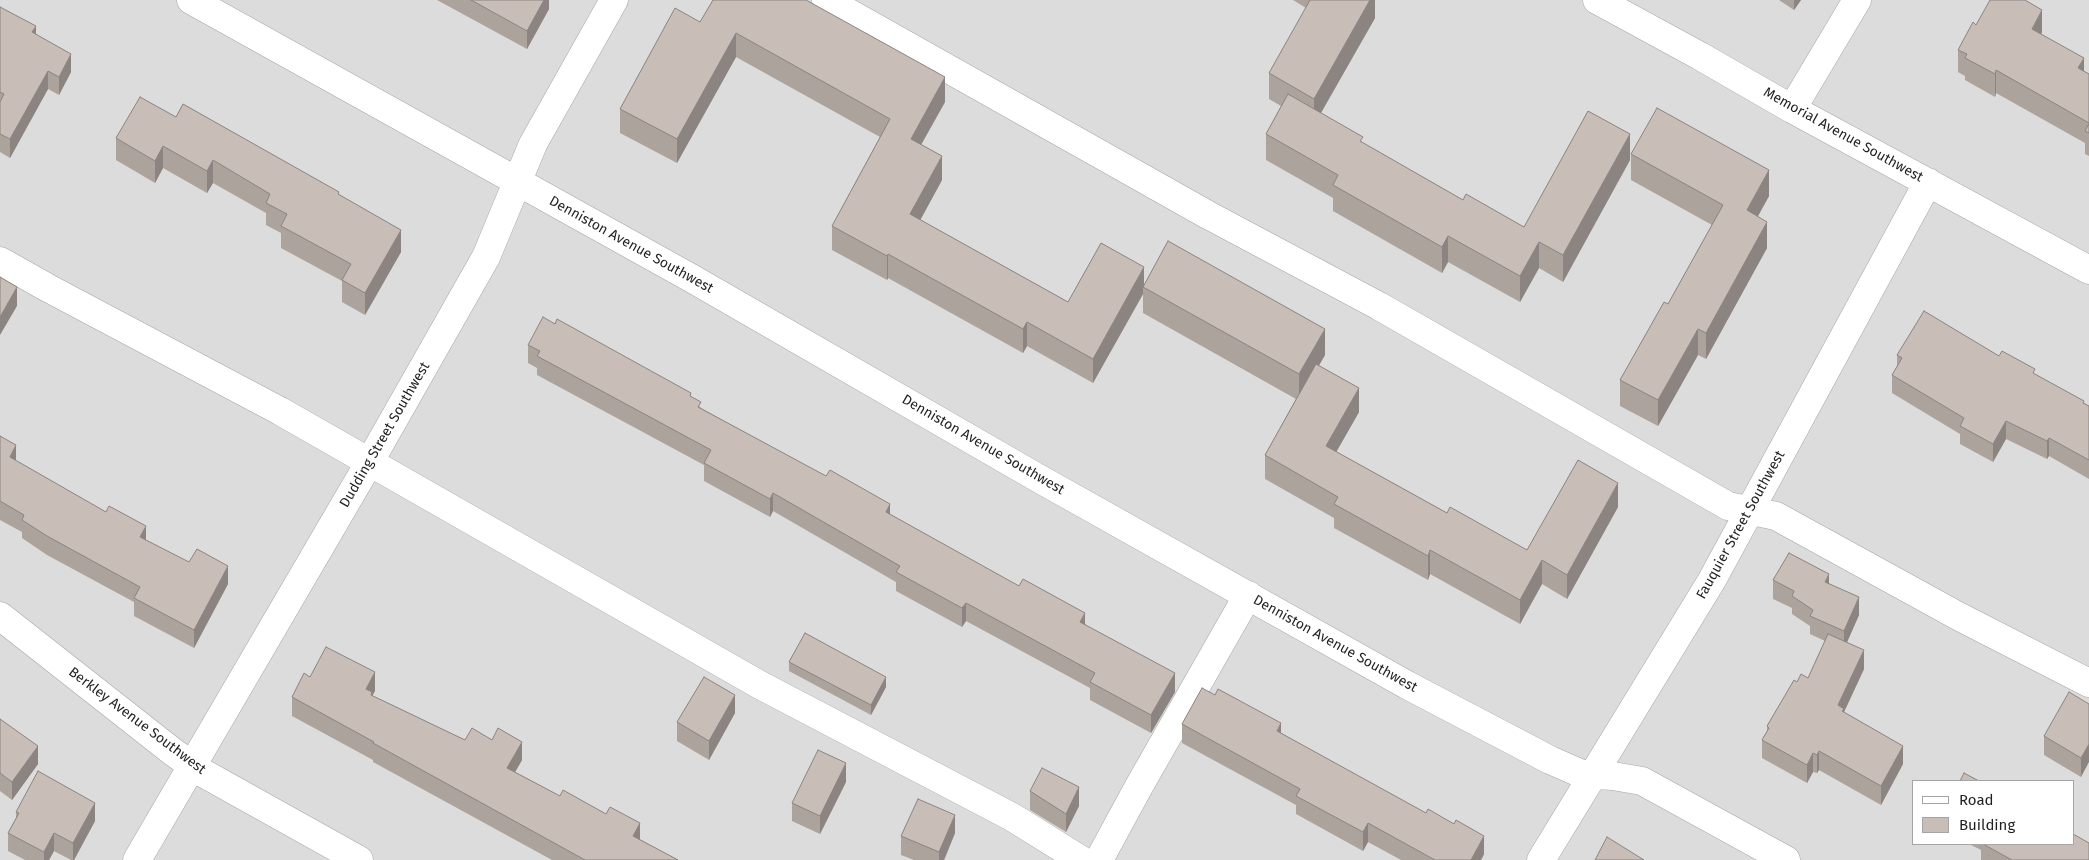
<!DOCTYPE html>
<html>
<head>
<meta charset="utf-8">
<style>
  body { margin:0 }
  #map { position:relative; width:2089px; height:860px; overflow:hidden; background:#f0ebe4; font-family:"Fira Sans",sans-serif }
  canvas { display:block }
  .legend { position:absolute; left:1912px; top:780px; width:162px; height:65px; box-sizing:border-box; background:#fff; border:1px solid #a5a5a5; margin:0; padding:6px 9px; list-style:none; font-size:15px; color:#1f1f1f }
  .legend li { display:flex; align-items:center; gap:10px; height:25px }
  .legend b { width:25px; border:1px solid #a5a5a5 }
</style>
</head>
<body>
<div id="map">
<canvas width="2089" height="860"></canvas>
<ul class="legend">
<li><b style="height:6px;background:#fff"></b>Road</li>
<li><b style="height:14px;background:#c8bdb7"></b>Building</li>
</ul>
</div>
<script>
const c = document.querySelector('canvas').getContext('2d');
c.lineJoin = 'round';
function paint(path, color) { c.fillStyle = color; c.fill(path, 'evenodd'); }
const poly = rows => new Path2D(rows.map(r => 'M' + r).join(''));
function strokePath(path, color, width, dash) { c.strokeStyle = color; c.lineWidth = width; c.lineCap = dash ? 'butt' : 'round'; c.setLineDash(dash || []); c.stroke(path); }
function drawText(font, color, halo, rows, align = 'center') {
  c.font = font + ' "Fira Sans",sans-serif'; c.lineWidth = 4; c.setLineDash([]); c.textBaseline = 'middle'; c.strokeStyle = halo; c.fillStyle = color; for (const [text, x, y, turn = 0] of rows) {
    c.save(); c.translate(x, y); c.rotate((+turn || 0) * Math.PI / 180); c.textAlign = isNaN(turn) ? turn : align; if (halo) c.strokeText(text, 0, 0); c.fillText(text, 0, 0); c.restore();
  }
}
paint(poly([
  [0,0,2089,0,2089,860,0,860],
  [1913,781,2073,781,2073,844,1913,844]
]), '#dddcdc');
const minor = poly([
  [191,0,691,278,1038,478,1407,685,1550,760,1582,774,1613,776,1642,781,1786,860],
  [826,0,1208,215,1379,306,1728,506,1776,516,1958,616,2089,683],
  [1597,0,1700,56,1792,109,2089,270],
  [1792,109,1857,0],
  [0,261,48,288,280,411,760,685,1012,817,1081,860],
  [0,616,173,752,203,773,359,860],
  [137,860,369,463,486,257,533,144,614,0],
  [1099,860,1138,788,1248,595],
  [1541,860,1712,580,1928,182]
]);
strokePath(minor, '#a6a6a6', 29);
strokePath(minor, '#fff', 28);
paint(poly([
  [437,0,549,0,549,9,527,49],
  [713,0,945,102,921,144,942,180,920,220,1068,302,1144,284,1325,355,1319,365,1359,412,1336,452,1447,513,1527,550,1618,507,1567,599,1542,584,1520,624,1430,574,1428,580,1334,528,1334,518,1265,479,1265,455,1296,399,1143,313,1143,294,1093,383,1027,346,1023,353,888,278,887,280,832,250,832,226,880,137,736,57,677,163,620,133,620,109,700,22],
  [1293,0,1375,0,1375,18,1321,113,1363,143,1463,200,1524,227,1630,160,1563,282,1539,268,1520,302,1448,262,1442,273,1333,211,1333,198,1266,160,1266,134,1281,106,1269,99,1269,73,1306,8],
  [1779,0,1801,0,1794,10],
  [0,7,36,34,71,72,59,95,48,89,10,158,0,152],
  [1976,25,2042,32,2041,35,2084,71,2089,74,2089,156,2085,154,2085,143,1996,93,1995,97,1965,80,1965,76,1958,72,1958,50],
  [176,117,339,195,401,252,365,315,342,302,342,281,281,248,281,233,266,225,266,213,213,183,207,193,163,168,155,183,116,160,116,138],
  [1631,154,1769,196,1758,216,1767,248,1706,359,1698,355,1658,426,1620,406,1620,380,1668,304,1712,225,1631,180],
  [528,345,691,397,701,408,1085,624,1175,692,1151,733,1090,700,1090,688,966,621,962,627,896,591,896,582,773,511,770,517,704,481,704,465,537,375,537,368,528,363],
  [1897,355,1999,356,2035,374,2089,406,2089,479,2049,456,2047,459,2006,439,1993,462,1960,444,1960,434,1892,393,1892,375,1897,366],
  [0,436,16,461,146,540,228,584,194,648,134,616,134,602,47,555,22,538,22,532,0,520],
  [1773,580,1829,583,1859,615,1847,642,1864,669,1844,712,1903,764,1881,805,1819,770,1817,773,1813,772,1807,783,1762,758,1762,740,1767,731,1767,726,1797,682,1808,678,1825,641,1810,634,1810,626,1792,614,1792,608,1773,599],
  [789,662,886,687,871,715,789,671],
  [375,691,372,696,465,740,522,760,515,772,678,860,552,860,373,762,373,760,292,716,292,697],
  [2089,704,2081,777,2044,755,2044,736],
  [735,713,709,760,677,741,677,722],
  [0,719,38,764,12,800,0,791],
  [1182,724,1281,733,1484,854,1481,860,1401,860,1368,842,1363,851,1296,814,1296,805,1182,743],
  [846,782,820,834,792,821,792,803],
  [1030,791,1079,806,1066,832,1030,810],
  [16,812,95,821,74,860,71,860,54,851,49,860,25,860,8,851,8,833,16,818],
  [955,833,944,860,914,860,901,855,901,836],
  [1969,844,2073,844,2089,860,1981,860,1981,850]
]), '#aca39d');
paint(poly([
  [544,0,549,0,549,9,527,49,527,31],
  [1370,0,1375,0,1375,18,1314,125,1314,99],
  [1794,0,1801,0,1794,10],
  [2042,10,2042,32,2032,52,2032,29],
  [36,26,36,44,32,32],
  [736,33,736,57,677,163,677,139],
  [71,54,71,72,59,95,59,77],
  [2084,58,2084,81,2078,68],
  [1996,70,1996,93,1995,97,1995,74],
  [48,71,48,89,10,158,10,139],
  [945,77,945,102,911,163,911,139],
  [1630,134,1630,160,1563,282,1563,255],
  [163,146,163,168,155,183,155,161],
  [942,156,942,180,910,239,910,214],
  [213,160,213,183,207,193,207,171],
  [1769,170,1769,196,1747,236,1747,210],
  [1767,222,1767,248,1706,359,1706,333],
  [401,230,401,252,365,315,365,293],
  [1448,236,1448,262,1442,273,1442,247],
  [1539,242,1539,268,1520,302,1520,276],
  [888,254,888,278,887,280,887,256],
  [1144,267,1144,288,1143,287,1143,294,1093,383,1093,359],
  [17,287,17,306,0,335,0,317],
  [1027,322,1027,346,1023,353,1023,329],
  [1325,329,1325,355,1299,400,1299,374],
  [1698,329,1698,355,1658,426,1658,400],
  [1359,388,1359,412,1326,470,1326,446],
  [2006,421,2006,439,1993,462,1993,444],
  [2049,438,2049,456,2047,459,2047,441],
  [16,445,16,463,10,457],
  [1618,483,1618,507,1567,599,1567,575],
  [773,493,773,511,770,517,770,499],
  [890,504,890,522,886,512],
  [146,526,146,545,140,537],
  [1430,550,1430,574,1428,580,1428,556],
  [1542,560,1542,584,1520,624,1520,600],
  [228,566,228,584,194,648,194,630],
  [1829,574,1829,592,1825,582],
  [1859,597,1859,615,1844,649,1844,631],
  [966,603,966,621,962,627,962,608],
  [1085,613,1085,631,1080,622],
  [1864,650,1864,669,1844,712,1844,727,1838,705],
  [375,672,375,691,372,696,372,711,366,689],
  [1175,673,1175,692,1151,733,1151,715],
  [886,677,886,687,871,715,871,705],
  [735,695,735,713,709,760,709,741],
  [1281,723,1281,742,1277,731],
  [522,742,522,760,507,786,507,768],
  [2089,744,2089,762,2081,777,2081,758],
  [38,746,38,764,12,800,12,782],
  [1903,746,1903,764,1881,805,1881,786],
  [1819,751,1819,770,1817,773,1817,755],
  [1813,753,1813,772,1807,783,1807,765],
  [846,763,846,782,820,834,820,816],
  [1079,787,1079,806,1066,832,1066,814],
  [95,803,95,821,74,860,73,860,73,843],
  [955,815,955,833,944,860,939,860,939,852],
  [640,823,640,842,633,836],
  [1368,823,1368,842,1363,851,1363,832],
  [54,833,54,851,49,860,44,860,44,852],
  [1484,836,1484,854,1481,860,1471,860]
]), '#8c8480');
const building = poly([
  [471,0,544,0,527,31,471,0],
  [713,0,806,0,945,77,911,139,942,156,910,214,1068,302,1101,243,1144,267,1093,359,1027,322,1023,329,888,254,887,256,832,226,890,119,736,33,677,139,620,109,675,8,700,22,713,0],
  [1310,0,1370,0,1314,99,1269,73,1310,0],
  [1990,0,2025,0,2042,10,2032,29,2084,58,2078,68,2089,74,2089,123,1996,70,1995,74,1965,58,1967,54,1958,50,1973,22,1976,25,1990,0],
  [0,7,36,26,32,32,71,54,59,77,48,71,10,139,0,134,0,102,4,94,0,92,0,7],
  [1288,94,1363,137,1360,141,1463,200,1466,194,1524,227,1588,111,1630,134,1563,255,1539,242,1520,276,1448,236,1442,247,1333,185,1338,175,1266,134,1288,94],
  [140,97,176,117,183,104,339,192,338,194,401,230,365,293,342,280,351,264,281,226,287,214,266,203,270,194,213,160,207,171,163,146,155,161,116,138,140,97],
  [1657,108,1769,170,1747,210,1767,222,1706,333,1698,329,1658,400,1620,380,1664,302,1668,304,1723,205,1631,154,1657,108],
  [2089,124,2089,133,2085,131,2089,124],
  [1168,241,1325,329,1299,374,1143,287,1168,241],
  [0,277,17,287,0,317,0,277],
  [1924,311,1999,356,2002,351,2035,369,2033,373,2084,401,2083,403,2089,406,2089,460,2049,438,2047,441,2006,421,1993,444,1960,426,1964,418,1892,375,1902,358,1897,355,1924,311],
  [543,317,555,324,557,319,691,393,690,396,701,402,698,407,826,476,830,470,890,504,886,512,1019,586,1023,579,1085,613,1080,622,1175,673,1151,715,1090,682,1095,673,966,603,962,608,896,572,900,566,773,493,770,499,704,463,711,450,537,356,540,351,528,345,543,317],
  [1316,364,1359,388,1326,446,1447,513,1450,507,1527,550,1578,460,1618,483,1567,575,1542,560,1520,600,1430,550,1428,556,1334,504,1338,497,1265,455,1316,364],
  [0,436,16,445,10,457,106,512,109,506,146,526,140,537,189,562,197,549,228,566,194,630,134,598,140,587,47,536,22,520,24,515,0,501,0,436],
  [1789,553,1829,574,1825,582,1859,597,1844,631,1810,616,1813,610,1792,596,1794,591,1773,580,1789,553],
  [805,633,886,677,871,705,789,662,805,633],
  [1828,634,1864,650,1838,705,1844,709,1842,711,1903,746,1881,786,1819,751,1817,755,1813,753,1807,765,1762,740,1769,728,1767,726,1794,680,1797,682,1801,674,1808,678,1828,634],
  [326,647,375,672,366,689,372,692,371,695,465,740,472,728,492,740,498,728,522,742,507,768,560,796,563,790,606,814,610,807,640,823,633,836,678,860,585,860,373,743,374,742,292,697,304,673,310,677,326,647],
  [704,677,735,695,709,741,677,722,704,677],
  [1202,688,1215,695,1218,689,1281,723,1277,731,1426,813,1428,809,1454,824,1456,820,1484,836,1471,860,1435,860,1368,823,1363,832,1296,796,1300,789,1182,724,1202,688],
  [2069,692,2089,704,2089,744,2081,758,2044,736,2069,692],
  [0,719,38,746,12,782,0,773,0,719],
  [818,750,846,763,820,816,792,803,818,750],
  [1042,768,1079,787,1066,814,1030,791,1042,768],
  [38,771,95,803,73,843,54,833,44,852,8,833,19,813,16,812,38,771],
  [1964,773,1979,781,1960,781,1964,773],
  [918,799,955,815,939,852,901,836,918,799],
  [2073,834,2089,843,2089,860,2012,860,1983,844,2073,844,2073,834],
  [1607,837,1644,860,1595,860,1607,837]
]);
paint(building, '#c8bdb7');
strokePath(building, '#8c8480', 1);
drawText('14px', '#1f1f1f', '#fff', [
  ["Memorial Avenue Southwest",1843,135,29],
  ["Denniston Avenue Southwest",631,245,29],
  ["Dudding Street Southwest",385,435,-60],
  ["Denniston Avenue Southwest",983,445,30],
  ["Fauquier Street Southwest",1741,525,-61],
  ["Denniston Avenue Southwest",1335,644,29],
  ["Berkley Avenue Southwest",137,721,37]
]);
</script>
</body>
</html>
